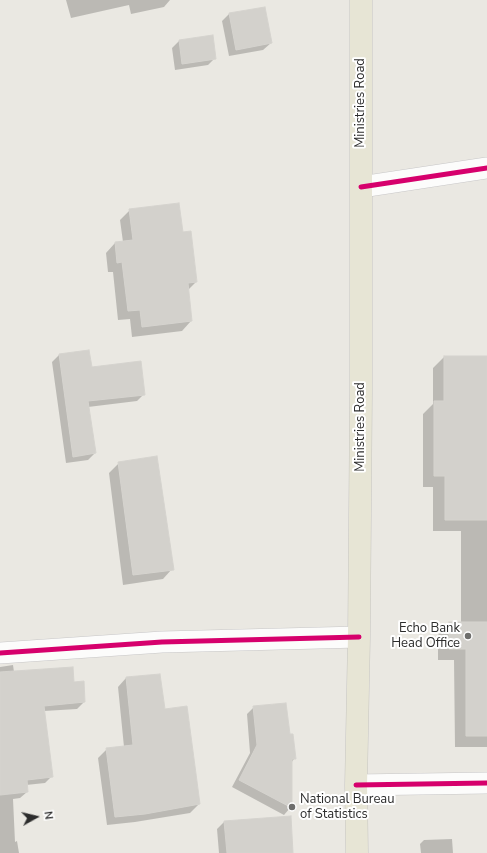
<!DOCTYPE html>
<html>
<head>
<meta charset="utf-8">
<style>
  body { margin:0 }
  #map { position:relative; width:487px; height:853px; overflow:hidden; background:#eae8e2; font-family:"Nunito Sans",sans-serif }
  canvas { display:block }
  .north { position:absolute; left:16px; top:797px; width:40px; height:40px; -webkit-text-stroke:3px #fff; paint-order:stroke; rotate:82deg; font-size:11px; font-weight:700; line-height:16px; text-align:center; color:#2c2c2c }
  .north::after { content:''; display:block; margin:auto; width:14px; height:18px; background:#2c2c2c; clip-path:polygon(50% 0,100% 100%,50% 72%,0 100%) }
</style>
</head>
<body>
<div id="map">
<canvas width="487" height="853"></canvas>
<div class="north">N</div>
</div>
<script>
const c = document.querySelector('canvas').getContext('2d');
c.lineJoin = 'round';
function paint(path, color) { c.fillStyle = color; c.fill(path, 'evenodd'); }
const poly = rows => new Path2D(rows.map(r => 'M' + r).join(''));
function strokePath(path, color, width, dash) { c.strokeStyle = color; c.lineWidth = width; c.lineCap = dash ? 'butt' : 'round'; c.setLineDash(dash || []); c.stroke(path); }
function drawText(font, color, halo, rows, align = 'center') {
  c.font = font + ' "Nunito Sans",sans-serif'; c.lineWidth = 4; c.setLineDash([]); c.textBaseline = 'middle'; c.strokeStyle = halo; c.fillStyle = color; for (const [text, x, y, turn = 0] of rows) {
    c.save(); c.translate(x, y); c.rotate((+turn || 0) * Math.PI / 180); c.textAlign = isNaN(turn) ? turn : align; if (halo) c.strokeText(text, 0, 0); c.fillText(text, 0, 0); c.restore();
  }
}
paint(poly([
  [66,0,170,0,164,7,131,14,129,5,71,18],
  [229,14,271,43,263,50,229,56,222,21],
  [212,36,215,58,208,65,175,70,172,48,179,41],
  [130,210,182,233,196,282,188,290,191,321,182,331,132,337,130,319,118,320,113,272,108,272,106,253,115,243,123,242,120,220],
  [59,355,91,368,144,394,137,401,88,407,95,453,88,460,66,463,52,362],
  [444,357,487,357,487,747,455,747,454,660,438,660,438,635,450,623,461,623,461,531,433,531,433,487,423,487,423,414,433,404,433,368],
  [119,463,172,569,163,579,123,585,109,473],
  [13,665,14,672,73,683,84,702,77,709,44,711,52,776,45,783,26,785,27,792,20,798,13,799,15,842,17,841,19,853,0,853,0,667],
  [159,675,164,710,199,804,190,813,135,822,107,825,98,758,107,749,124,747,118,687,126,678],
  [254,707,289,735,294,759,291,763,290,808,284,815,232,787,250,753,247,714],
  [224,822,292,853,219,853,217,829],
  [452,839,453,853,421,853,420,844,424,840]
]), '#0003');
const building = poly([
  [265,7,272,43,236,50,229,13,265,7],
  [213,35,216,59,182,64,179,40,213,35],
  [179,203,183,232,191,231,197,282,188,283,192,321,142,327,140,310,128,311,122,262,117,263,115,242,133,240,129,209,179,203],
  [89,350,92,367,141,361,145,395,88,401,96,453,73,457,59,354,89,350],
  [444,356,487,356,487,520,445,520,445,476,434,476,434,401,444,401,444,356],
  [157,456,174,570,133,575,118,462,157,456],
  [449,622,487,622,487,736,466,736,466,649,449,649,449,622],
  [73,667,74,682,84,681,85,702,44,706,53,777,27,780,28,792,0,795,0,672,73,667],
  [160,674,165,709,187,706,200,804,145,814,115,817,106,748,133,745,126,677,160,674],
  [286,703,290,734,293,734,296,759,292,759,292,808,239,780,257,745,253,706,286,703],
  [291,816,293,853,227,853,224,821,291,816]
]);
paint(building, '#d3d1cc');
strokePath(building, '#d5d3ce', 1);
const street = poly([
  [361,187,487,168],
  [0,653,162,642,359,637],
  [356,785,487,783]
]);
const primary = poly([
  [357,853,356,785,359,637,361,393,361,0]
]);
strokePath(street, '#c7c6c7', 22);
strokePath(primary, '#c6c5c2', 23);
strokePath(street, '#fcfcfb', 21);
strokePath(primary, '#e7e5d5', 22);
strokePath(poly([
  [361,187,487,168],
  [0,653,162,642,359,637],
  [356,785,487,783]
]), '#d6006c', 5);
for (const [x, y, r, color] of [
  [468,636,4,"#6e6e6c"],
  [292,807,4,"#6e6e6c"]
]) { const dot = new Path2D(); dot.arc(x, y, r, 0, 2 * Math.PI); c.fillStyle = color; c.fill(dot); strokePath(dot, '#fff', 1.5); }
drawText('13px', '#2c2c2c', '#fff', [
  ["Ministries Road",361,103,-90],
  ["Ministries Road",361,427,-90]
]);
drawText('13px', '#2c2c2c', '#fff', [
  ["Echo Bank",460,629],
  ["Head Office",460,644],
  ["National Bureau",300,800,"left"],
  ["of Statistics",300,815,"left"]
], 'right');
</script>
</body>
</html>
